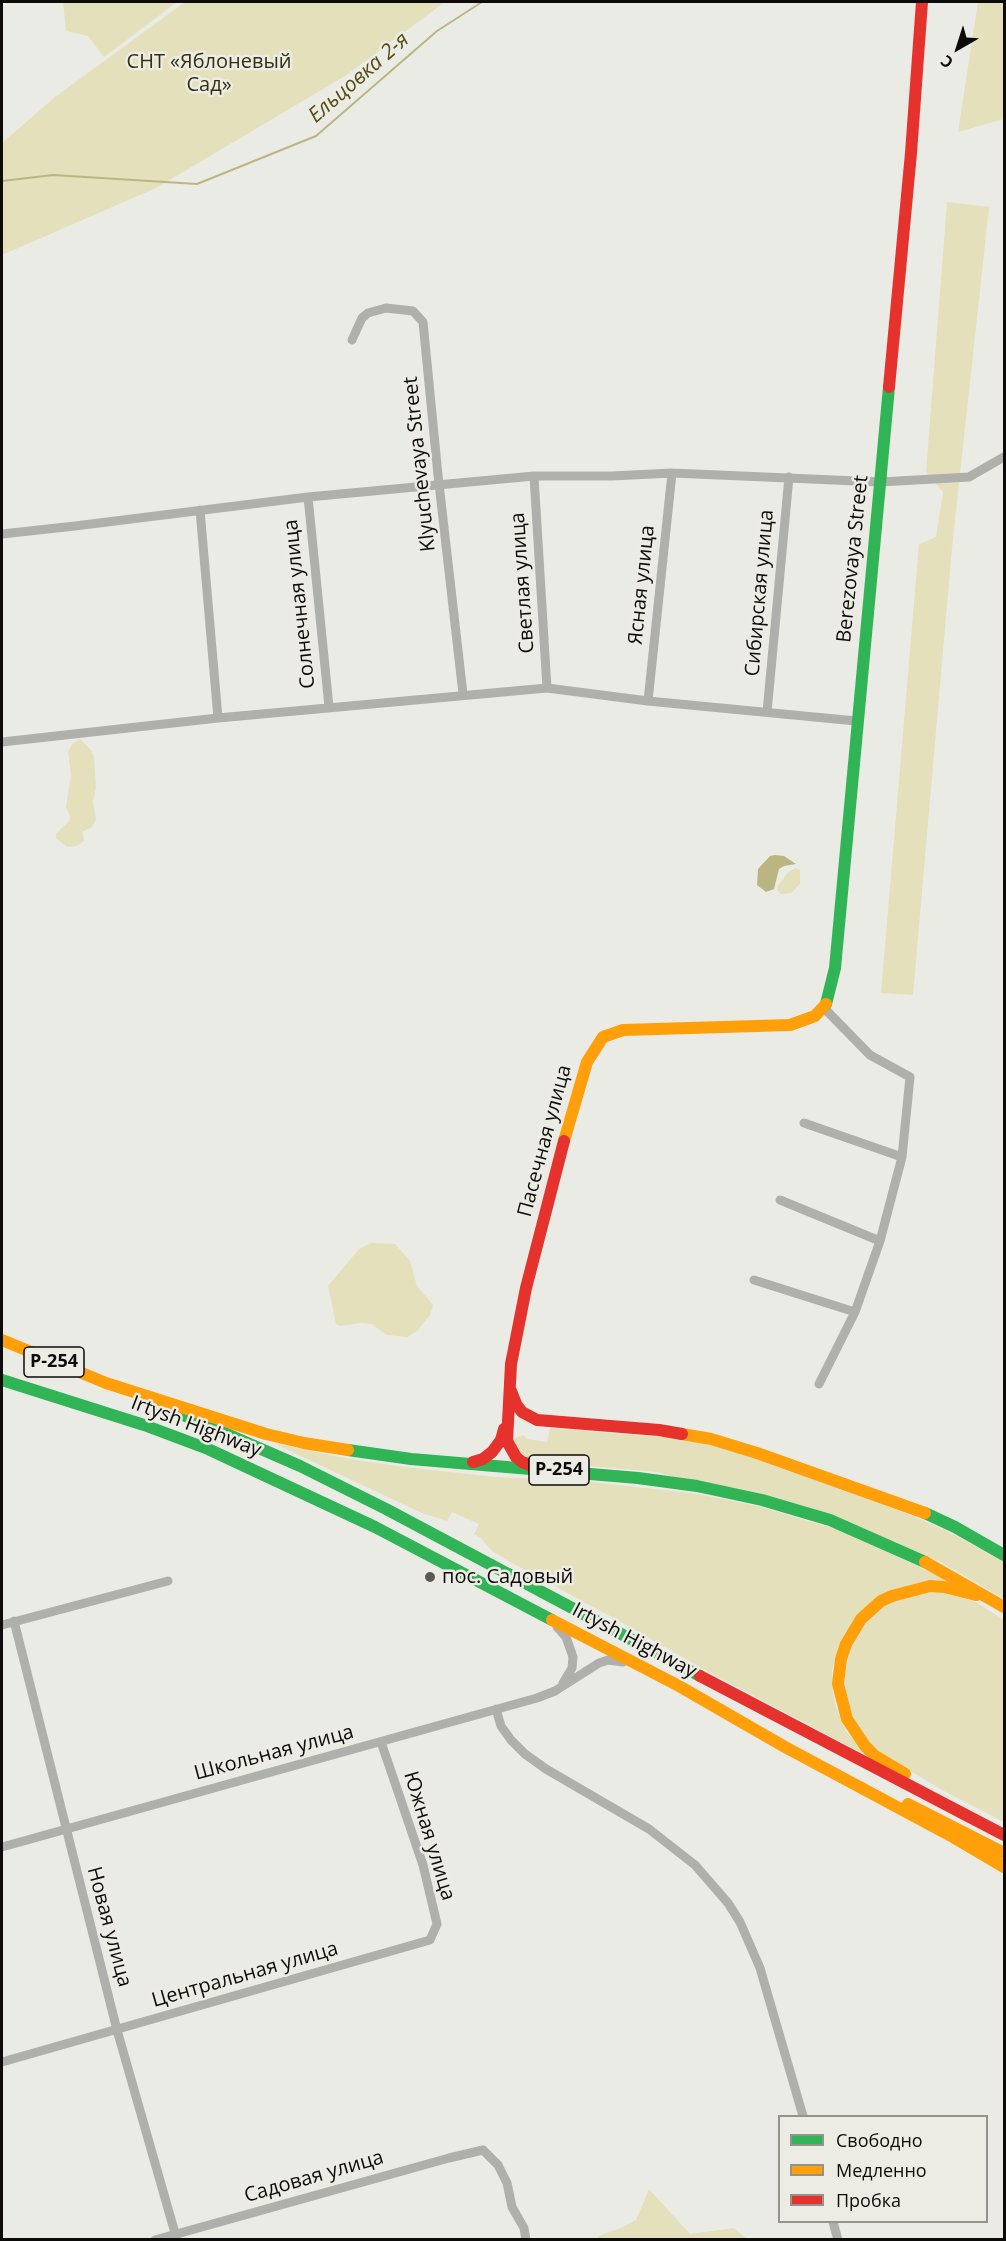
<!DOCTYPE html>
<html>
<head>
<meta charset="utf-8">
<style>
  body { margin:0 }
  #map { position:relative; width:1006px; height:2241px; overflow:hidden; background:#ebebe6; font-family:"Open Sans",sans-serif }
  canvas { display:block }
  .frame { position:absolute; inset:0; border:3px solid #0c0b09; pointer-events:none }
  .legend { position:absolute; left:778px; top:2115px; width:210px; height:108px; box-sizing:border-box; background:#edece4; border:2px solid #93928c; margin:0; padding:8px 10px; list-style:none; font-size:18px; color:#0c0b09 }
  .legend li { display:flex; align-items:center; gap:12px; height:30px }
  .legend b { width:30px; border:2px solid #93928c }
  .north { position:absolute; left:928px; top:18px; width:60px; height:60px; -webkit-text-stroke:4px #edece4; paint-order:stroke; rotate:219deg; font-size:16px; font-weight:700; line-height:24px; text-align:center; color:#0c0b09 }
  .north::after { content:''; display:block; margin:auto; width:21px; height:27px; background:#0c0b09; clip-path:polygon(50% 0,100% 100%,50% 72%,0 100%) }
</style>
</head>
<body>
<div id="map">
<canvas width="1006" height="2241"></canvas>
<div class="frame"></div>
<ul class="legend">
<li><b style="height:8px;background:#30b455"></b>Свободно</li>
<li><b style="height:8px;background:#ff9f0a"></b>Медленно</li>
<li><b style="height:8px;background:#e5322d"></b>Пробка</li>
</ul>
<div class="north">С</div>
</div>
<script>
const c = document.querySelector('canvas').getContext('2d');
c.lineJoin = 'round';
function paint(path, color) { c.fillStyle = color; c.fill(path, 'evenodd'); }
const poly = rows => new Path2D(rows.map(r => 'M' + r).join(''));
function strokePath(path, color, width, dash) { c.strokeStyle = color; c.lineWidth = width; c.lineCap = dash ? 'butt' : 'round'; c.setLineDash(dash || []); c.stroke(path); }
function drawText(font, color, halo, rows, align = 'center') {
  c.font = font + ' "Open Sans",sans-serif'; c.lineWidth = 5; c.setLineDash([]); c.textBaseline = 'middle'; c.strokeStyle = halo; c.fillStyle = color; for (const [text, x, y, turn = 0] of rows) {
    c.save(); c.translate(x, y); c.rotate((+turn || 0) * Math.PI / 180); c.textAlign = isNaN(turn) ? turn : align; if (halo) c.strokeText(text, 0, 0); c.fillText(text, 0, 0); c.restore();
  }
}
paint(poly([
  [63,2,177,2,104,57,88,36,66,31],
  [185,2,445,2,345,76,156,188,2,255,2,143,55,97],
  [978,2,1004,2,1004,119,958,132],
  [947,202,989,207,952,548,913,995,881,993,919,544,936,537,943,492,926,472],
  [80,739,90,749,94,757,96,788,93,802,96,819,92,827,82,832,84,841,76,846,67,847,56,838,56,834,69,821,70,816,66,807,71,775,68,752,72,744],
  [795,868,800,870,800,884,791,893,781,894,777,890,778,886,788,872],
  [371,1243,395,1244,410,1261,417,1286,433,1305,430,1315,417,1331,407,1337,387,1335,371,1324,361,1323,340,1326,336,1324,328,1286,359,1249],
  [550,1428,684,1439,736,1452,899,1510,949,1532,1004,1562,1004,1599,939,1561,657,1472,534,1461,527,1458,516,1448,513,1439,523,1435,527,1439,547,1442],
  [273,1443,349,1459,405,1467,495,1477,593,1482,698,1494,758,1506,838,1530,949,1580,929,1582,855,1620,845,1633,837,1650,832,1671,832,1686,835,1704,845,1730,863,1752,862,1753,705,1670,630,1627,512,1563,492,1551,481,1538,474,1534,479,1524,452,1512,447,1521,422,1513],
  [938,1592,974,1601,1004,1620,1004,1822,944,1791,877,1751,855,1724,846,1695,845,1676,850,1648,863,1625,889,1602,923,1593],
  [649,2189,690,2234,734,2228,747,2239,596,2239,601,2235,621,2228,636,2220]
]), '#e3e0bb');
paint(poly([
  [775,855,784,856,796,864,784,866,779,869,774,889,766,892,757,885,758,869,770,856]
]), '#bbb681');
strokePath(poly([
  [2,181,53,175,197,184,316,136,437,31,482,2]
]), '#bbb681', 2);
strokePath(poly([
  [352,340,362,318,368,313,386,308,413,311,423,322,438,475,463,694],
  [534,476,547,688],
  [308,497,329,707],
  [200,510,218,718],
  [2,534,75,526,308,497,534,476,612,476,672,473,880,482,969,477,1004,457],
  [648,701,672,473],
  [767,712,789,477],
  [2,742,218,718,547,688,648,701,856,721],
  [804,1123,902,1157],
  [780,1200,880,1241],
  [754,1280,855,1312],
  [819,1384,855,1312,880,1241,902,1157,910,1077,870,1055,824,1008],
  [14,1621,117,2030,177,2240],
  [2,1625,168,1581],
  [557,1627,566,1637,573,1657,572,1668,563,1683],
  [496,1709,501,1726,511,1740,525,1754,546,1769,649,1829,695,1865,728,1903,740,1922,760,1968,803,2116],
  [2,1847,537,1698,555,1691,599,1663,608,1660,623,1662],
  [2,2062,430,1940,437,1924,423,1865,381,1742],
  [833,2222,838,2240],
  [155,2240,449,2158,483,2150,498,2165,507,2183,512,2207,524,2228,526,2240]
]), '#afafac', 9);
strokePath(poly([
  [826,1004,835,968,889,387],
  [2,1380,144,1425,208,1449,375,1527,552,1620],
  [181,1414,300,1466,386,1509,700,1676],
  [348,1450,411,1459,638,1478,697,1486,762,1500,830,1520,925,1562],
  [925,1513,955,1527,1004,1555]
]), '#30b455', 12);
strokePath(poly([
  [564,1141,587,1062,603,1037,623,1030,790,1025,815,1016,826,1004],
  [2,1340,106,1383,266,1434,304,1443,348,1450],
  [682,1434,711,1439,757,1453,925,1513],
  [925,1562,1004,1607],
  [552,1620,679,1686,785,1747,953,1837,1004,1867],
  [905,1774,875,1756,865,1746,847,1719,838,1684,841,1659,846,1644,861,1619,881,1601,892,1596,930,1586,944,1587,976,1595],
  [908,1804,1004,1853]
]), '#ff9f0a', 12);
strokePath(poly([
  [889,387,911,153,922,2],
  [511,1391,516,1404,522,1412,537,1420,659,1430,682,1434],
  [473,1462,483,1459,492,1452,501,1440,504,1429],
  [533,1466,522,1462,516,1457,507,1441,511,1364,526,1288,564,1141],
  [700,1676,1004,1835]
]), '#e5322d', 12);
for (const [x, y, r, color] of [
  [430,1577,6,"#5a5956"]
]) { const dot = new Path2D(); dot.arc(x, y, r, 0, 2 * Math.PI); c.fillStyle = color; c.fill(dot); strokePath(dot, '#edece4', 2); }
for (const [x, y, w] of [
  [54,1362,60],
  [559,1470,60]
]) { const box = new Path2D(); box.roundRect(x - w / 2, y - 15, w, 30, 4.5); c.fillStyle = '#edece4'; c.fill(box); strokePath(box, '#0c0b09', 1.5); }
drawText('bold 18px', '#0c0b09', null, [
  ["Р-254",54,1362],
  ["Р-254",559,1470]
]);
drawText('20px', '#33300f', '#edece4', [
  ["СНТ «Яблоневый",209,62],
  ["Сад»",209,85]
]);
drawText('20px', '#0c0b09', '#edece4', [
  ["Klyuchevaya Street",420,464,-96],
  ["Berezovaya Street",853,559,-84],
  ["Светлая улица",523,583,-94],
  ["Ясная улица",642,585,-84],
  ["Сибирская улица",760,593,-85],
  ["Солнечная улица",300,604,-96],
  ["Пасечная улица",545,1141,-75],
  ["Irtysh Highway",196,1427,21],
  ["Irtysh Highway",634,1641,28],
  ["Школьная улица",274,1753,-15],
  ["Южная улица",429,1836,73],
  ["Новая улица",109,1927,75],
  ["Центральная улица",245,1975,-16],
  ["Садовая улица",314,2177,-16]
]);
drawText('20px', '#0c0b09', '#edece4', [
  ["пос. Садовый",442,1577]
], 'left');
drawText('italic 21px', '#544e16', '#edece4', [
  ["Ельцовка 2-я",359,78,-41]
]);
</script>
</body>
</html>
